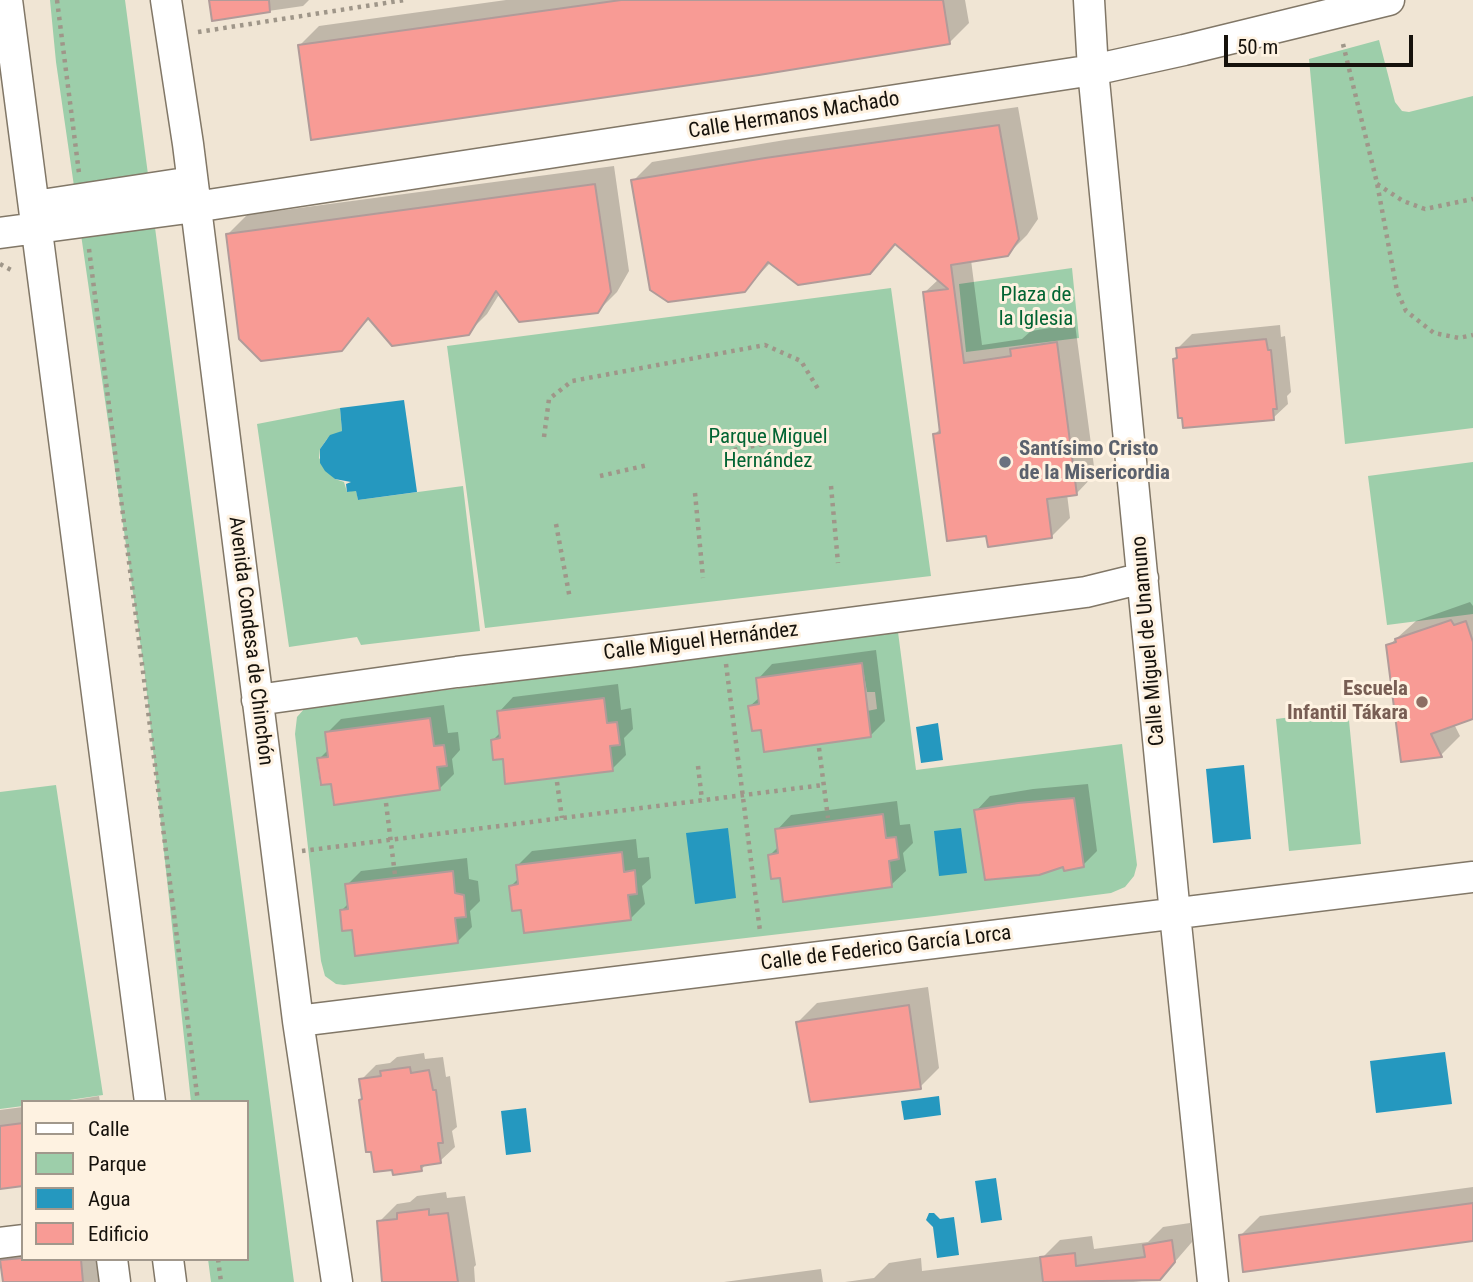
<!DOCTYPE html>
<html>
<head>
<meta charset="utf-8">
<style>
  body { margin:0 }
  #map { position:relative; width:1473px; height:1282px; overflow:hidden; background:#f0e5d4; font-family:"Roboto Condensed",sans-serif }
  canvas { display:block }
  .legend { position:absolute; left:21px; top:1100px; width:228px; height:161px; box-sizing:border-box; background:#fef2e1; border:2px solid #a1988c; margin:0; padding:9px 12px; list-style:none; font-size:21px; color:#16120c }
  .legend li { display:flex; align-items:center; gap:14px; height:35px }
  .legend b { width:35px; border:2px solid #a1988c }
  .scale { position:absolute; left:1224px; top:35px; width:189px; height:32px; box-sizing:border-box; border:4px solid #16120c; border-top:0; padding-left:9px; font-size:21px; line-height:24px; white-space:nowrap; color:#16120c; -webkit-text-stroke:5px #fef2e1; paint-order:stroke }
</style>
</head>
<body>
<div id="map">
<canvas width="1473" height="1282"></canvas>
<ul class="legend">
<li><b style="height:9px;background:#fff"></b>Calle</li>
<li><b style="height:19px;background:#9dceaa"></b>Parque</li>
<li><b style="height:19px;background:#2598bf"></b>Agua</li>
<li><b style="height:19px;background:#f89b95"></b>Edificio</li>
</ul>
<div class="scale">50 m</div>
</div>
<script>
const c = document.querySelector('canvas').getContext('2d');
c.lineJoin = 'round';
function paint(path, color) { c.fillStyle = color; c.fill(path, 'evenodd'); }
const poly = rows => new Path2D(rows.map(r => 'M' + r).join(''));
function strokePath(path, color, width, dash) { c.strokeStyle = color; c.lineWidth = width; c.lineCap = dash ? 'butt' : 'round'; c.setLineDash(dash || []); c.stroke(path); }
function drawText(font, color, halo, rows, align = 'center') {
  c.font = font + ' "Roboto Condensed",sans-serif'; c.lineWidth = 6; c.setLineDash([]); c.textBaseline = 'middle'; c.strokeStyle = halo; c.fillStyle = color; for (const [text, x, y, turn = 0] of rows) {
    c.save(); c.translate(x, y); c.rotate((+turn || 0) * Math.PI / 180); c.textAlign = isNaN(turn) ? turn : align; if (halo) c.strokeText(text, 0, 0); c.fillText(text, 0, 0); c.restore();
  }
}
paint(poly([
  [50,0,125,0,294,1282,211,1282,208,1259,247,1259,247,1102,191,1102,145,676,56,62],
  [1379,40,1395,102,1402,111,1409,112,1473,96,1473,428,1345,444,1309,59],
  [1072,268,1079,338,966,352,959,284],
  [891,288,931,576,485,628,447,346],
  [340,408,342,431,327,439,320,449,319,458,335,479,344,482,347,492,356,490,358,500,463,486,480,631,361,645,357,637,289,647,257,424],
  [1473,462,1473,614,1387,625,1368,476],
  [898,632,916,770,1122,744,1137,865,1134,876,1125,887,1111,893,934,916,344,985,336,984,325,976,321,961,295,734,297,717,305,708],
  [862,663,867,692,875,692,877,709,867,711,871,737,764,751,761,730,752,731,748,706,759,704,756,678],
  [603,698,607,723,617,722,619,745,610,746,505,783,503,759,493,760,491,740,500,738,497,711],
  [430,718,434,746,447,766,437,767,440,790,333,804,331,784,320,785,317,759,328,757,325,732],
  [1039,802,1083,866,1064,870,1063,864,1039,875,985,880,974,811,1005,808,1018,803],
  [882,814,886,838,896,837,899,859,889,861,892,887,783,902,780,878,771,879,768,855,778,853,775,829],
  [622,853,624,872,635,871,637,893,628,895,631,920,524,933,521,910,512,910,509,886,518,884,516,865],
  [453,872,455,893,464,895,466,916,455,918,458,943,355,955,352,930,342,930,340,910,348,909,345,884],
  [1348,710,1361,844,1289,851,1276,719],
  [56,785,103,1095,56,1102,23,1102,23,1106,0,1109,0,792]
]), '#9dceaa');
paint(poly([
  [404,400,417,492,358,500,356,491,347,492,346,484,351,482,335,479,325,471,320,463,320,449,330,435,342,431,340,408],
  [938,723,943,760,921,763,916,727],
  [1244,765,1251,839,1213,843,1206,769],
  [728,828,736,898,695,904,686,833],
  [961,828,967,873,939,876,934,831],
  [1445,1052,1452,1104,1376,1113,1370,1061],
  [939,1096,941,1115,904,1120,901,1101],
  [526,1108,531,1152,506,1155,501,1111],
  [996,1178,1002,1220,981,1223,975,1181],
  [929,1213,934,1213,940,1219,954,1217,959,1255,937,1258,933,1227,926,1220]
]), '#2598bf');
paint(poly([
  [211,0,309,0,303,6,213,19],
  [506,0,965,0,969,23,950,42,299,46,319,26],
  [1018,107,1038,219,1027,235,1007,255,971,260,982,345,1022,339,1031,331,1075,324,1095,474,1077,493,1067,494,1070,518,1051,537,988,534,934,435,941,428,924,293,939,279,897,243,869,272,771,262,744,291,633,181,652,162,785,140],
  [614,166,629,271,617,292,597,312,500,293,487,314,468,333,370,318,342,349,228,234,247,215],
  [1280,325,1281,337,1285,336,1291,392,1287,396,1288,404,1273,418,1175,359,1178,356,1177,349,1192,334],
  [1470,602,1473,606,1473,717,1454,724,1460,736,1441,755,1388,646,1416,621],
  [876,650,885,721,871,735,762,728,750,706,760,697,758,679,772,664],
  [618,684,621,710,631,708,633,729,624,738,626,755,612,769,504,757,493,740,501,732,499,712,513,697],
  [444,705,448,733,458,732,460,750,452,759,454,774,439,789,332,782,319,759,329,749,327,733,341,719],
  [1088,784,1097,851,1083,865,1065,865,976,811,990,796,1033,789],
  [897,801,900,825,910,824,913,843,903,853,906,871,891,885,782,876,770,855,779,846,777,830,791,815],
  [636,839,638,858,649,857,651,878,642,886,645,904,630,919,523,908,511,886,519,878,517,866,532,851],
  [467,858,469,879,478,881,480,901,470,911,472,927,457,942,354,928,341,911,349,903,347,885,361,871],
  [928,987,939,1068,920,1087,798,1022,817,1003],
  [424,1053,425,1059,443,1057,446,1077,450,1076,457,1127,452,1131,455,1147,440,1161,427,1163,421,1170,360,1100,364,1097,361,1080,376,1065,390,1063,397,1057],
  [99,1096,100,1102,62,1102],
  [23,1107,23,1184,0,1187,0,1110],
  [1473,1187,1473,1240,1241,1235,1260,1216],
  [446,1192,447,1198,465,1196,476,1265,474,1267,475,1282,384,1282,379,1222,397,1204,410,1202,417,1196],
  [1190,1223,1192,1242,1160,1279,1133,1282,845,1282,874,1278,889,1263,921,1258,922,1271,1044,1256,1060,1240,1092,1236,1094,1249,1148,1242,1163,1227],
  [17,1246,23,1246,23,1259,96,1259,99,1282,5,1282,2,1261],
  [821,1269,823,1282,724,1282]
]), '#0003');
const building = poly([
  [209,0,269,0,270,12,212,21,209,0],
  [621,0,943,0,950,44,759,75,311,140,298,45,621,0],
  [999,125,1019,239,1008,256,951,265,964,363,1011,356,1010,349,1057,342,1077,495,1047,499,1052,538,988,547,986,536,947,541,933,434,940,433,923,292,948,289,895,244,870,274,798,285,768,262,745,292,668,302,650,290,631,180,765,158,999,125],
  [595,184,611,292,598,313,519,322,496,291,469,335,392,346,368,318,342,351,261,361,239,339,226,234,595,184],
  [1266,339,1268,350,1271,350,1277,409,1273,409,1274,420,1183,428,1182,418,1178,418,1173,359,1177,358,1176,348,1266,339],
  [1451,620,1454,625,1466,621,1473,642,1473,719,1431,734,1442,757,1401,762,1386,645,1396,642,1395,639,1451,620],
  [862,663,871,737,764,752,761,730,752,731,748,706,759,704,756,678,862,663],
  [604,698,607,723,617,722,620,745,610,746,613,771,505,784,503,759,493,760,491,740,500,738,497,711,604,698],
  [430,718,434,746,444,745,447,766,437,767,440,790,334,805,331,784,321,785,317,758,328,757,325,732,430,718],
  [1074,798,1084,867,1064,871,1063,867,1039,875,985,880,974,810,1018,803,1074,798],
  [883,814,886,838,896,837,899,859,889,861,892,887,783,902,780,878,771,879,768,855,778,853,775,829,883,814],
  [622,852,624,872,635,870,637,894,628,895,631,920,524,933,521,910,512,911,509,886,518,884,516,865,622,852],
  [453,871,455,893,464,895,466,917,455,918,458,943,355,956,352,930,342,931,340,910,348,909,345,884,453,871],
  [909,1005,921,1089,810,1102,796,1022,909,1005],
  [410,1067,411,1073,429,1070,433,1090,436,1090,443,1143,438,1143,441,1163,421,1166,422,1171,393,1175,392,1170,374,1172,371,1152,366,1152,359,1100,362,1099,359,1079,381,1076,380,1071,410,1067],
  [23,1123,23,1186,0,1189,0,1126,23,1123],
  [1473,1203,1473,1241,1243,1272,1239,1235,1473,1203],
  [429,1209,429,1215,448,1213,458,1282,382,1282,377,1221,397,1219,397,1213,429,1209],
  [1172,1240,1175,1262,1160,1280,1043,1282,1040,1257,1075,1253,1076,1266,1145,1257,1143,1245,1172,1240],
  [23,1258,81,1259,83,1282,3,1282,0,1260,23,1258]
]);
paint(building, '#f89b95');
strokePath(building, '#b19b99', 2);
const minor = poly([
  [7,0,150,1102],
  [166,0,188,144,298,1021,337,1282],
  [1089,0,1093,70,1175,914,1213,1282],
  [35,206,192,182],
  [0,233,195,207,1093,70,1184,50,1389,0],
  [257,700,457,672,628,652,1086,592,1143,578],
  [298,1021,1473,877],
  [0,1243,23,1240],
  [112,1259,115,1282],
  [168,1259,171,1282]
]);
strokePath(minor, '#817767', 33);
strokePath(poly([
  [57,0,79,173],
  [198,32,405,0],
  [1343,44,1377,183,1397,291,1406,311,1434,333,1459,338,1473,335],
  [1377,184,1403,201,1425,209,1473,199],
  [89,249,198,1102],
  [0,264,15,272],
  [544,437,549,399,572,381,765,345,801,361,820,392],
  [734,450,773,442],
  [600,476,648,465],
  [831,486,838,563],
  [695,493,703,578],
  [556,524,570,599],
  [726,664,760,931],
  [819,748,828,818],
  [698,766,702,800],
  [557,782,562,818],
  [386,803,395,875],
  [302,851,823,785],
  [218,1259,221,1282]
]), '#9f9689', 4.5, [3.5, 5]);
strokePath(minor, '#fff', 30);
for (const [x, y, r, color] of [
  [1005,462,7,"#6b7280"],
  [1422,702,7,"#8d6e63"]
]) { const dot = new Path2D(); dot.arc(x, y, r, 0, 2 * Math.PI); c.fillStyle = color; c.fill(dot); strokePath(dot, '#fef2e1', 2.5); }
drawText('21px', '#16120c', '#fef2e1', [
  ["Calle Hermanos Machado",794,116,-9],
  ["Avenida Condesa de Chinchón",250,641,83],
  ["Calle Miguel de Unamuno",1149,641,-95],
  ["Calle Miguel Hernández",701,642,-7],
  ["Calle de Federico García Lorca",886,949,-7]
]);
drawText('21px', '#026433', '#fef2e1', [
  ["Plaza de",1036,296],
  ["la Iglesia",1036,320],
  ["Parque Miguel",768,438],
  ["Hernández",768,462]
]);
drawText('bold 21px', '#5b616d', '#fef2e1', [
  ["Santísimo Cristo",1019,450],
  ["de la Misericordia",1019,474]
], 'left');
drawText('bold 21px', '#785e54', '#fef2e1', [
  ["Escuela",1408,690],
  ["Infantil Tákara",1408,714]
], 'right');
</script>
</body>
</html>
